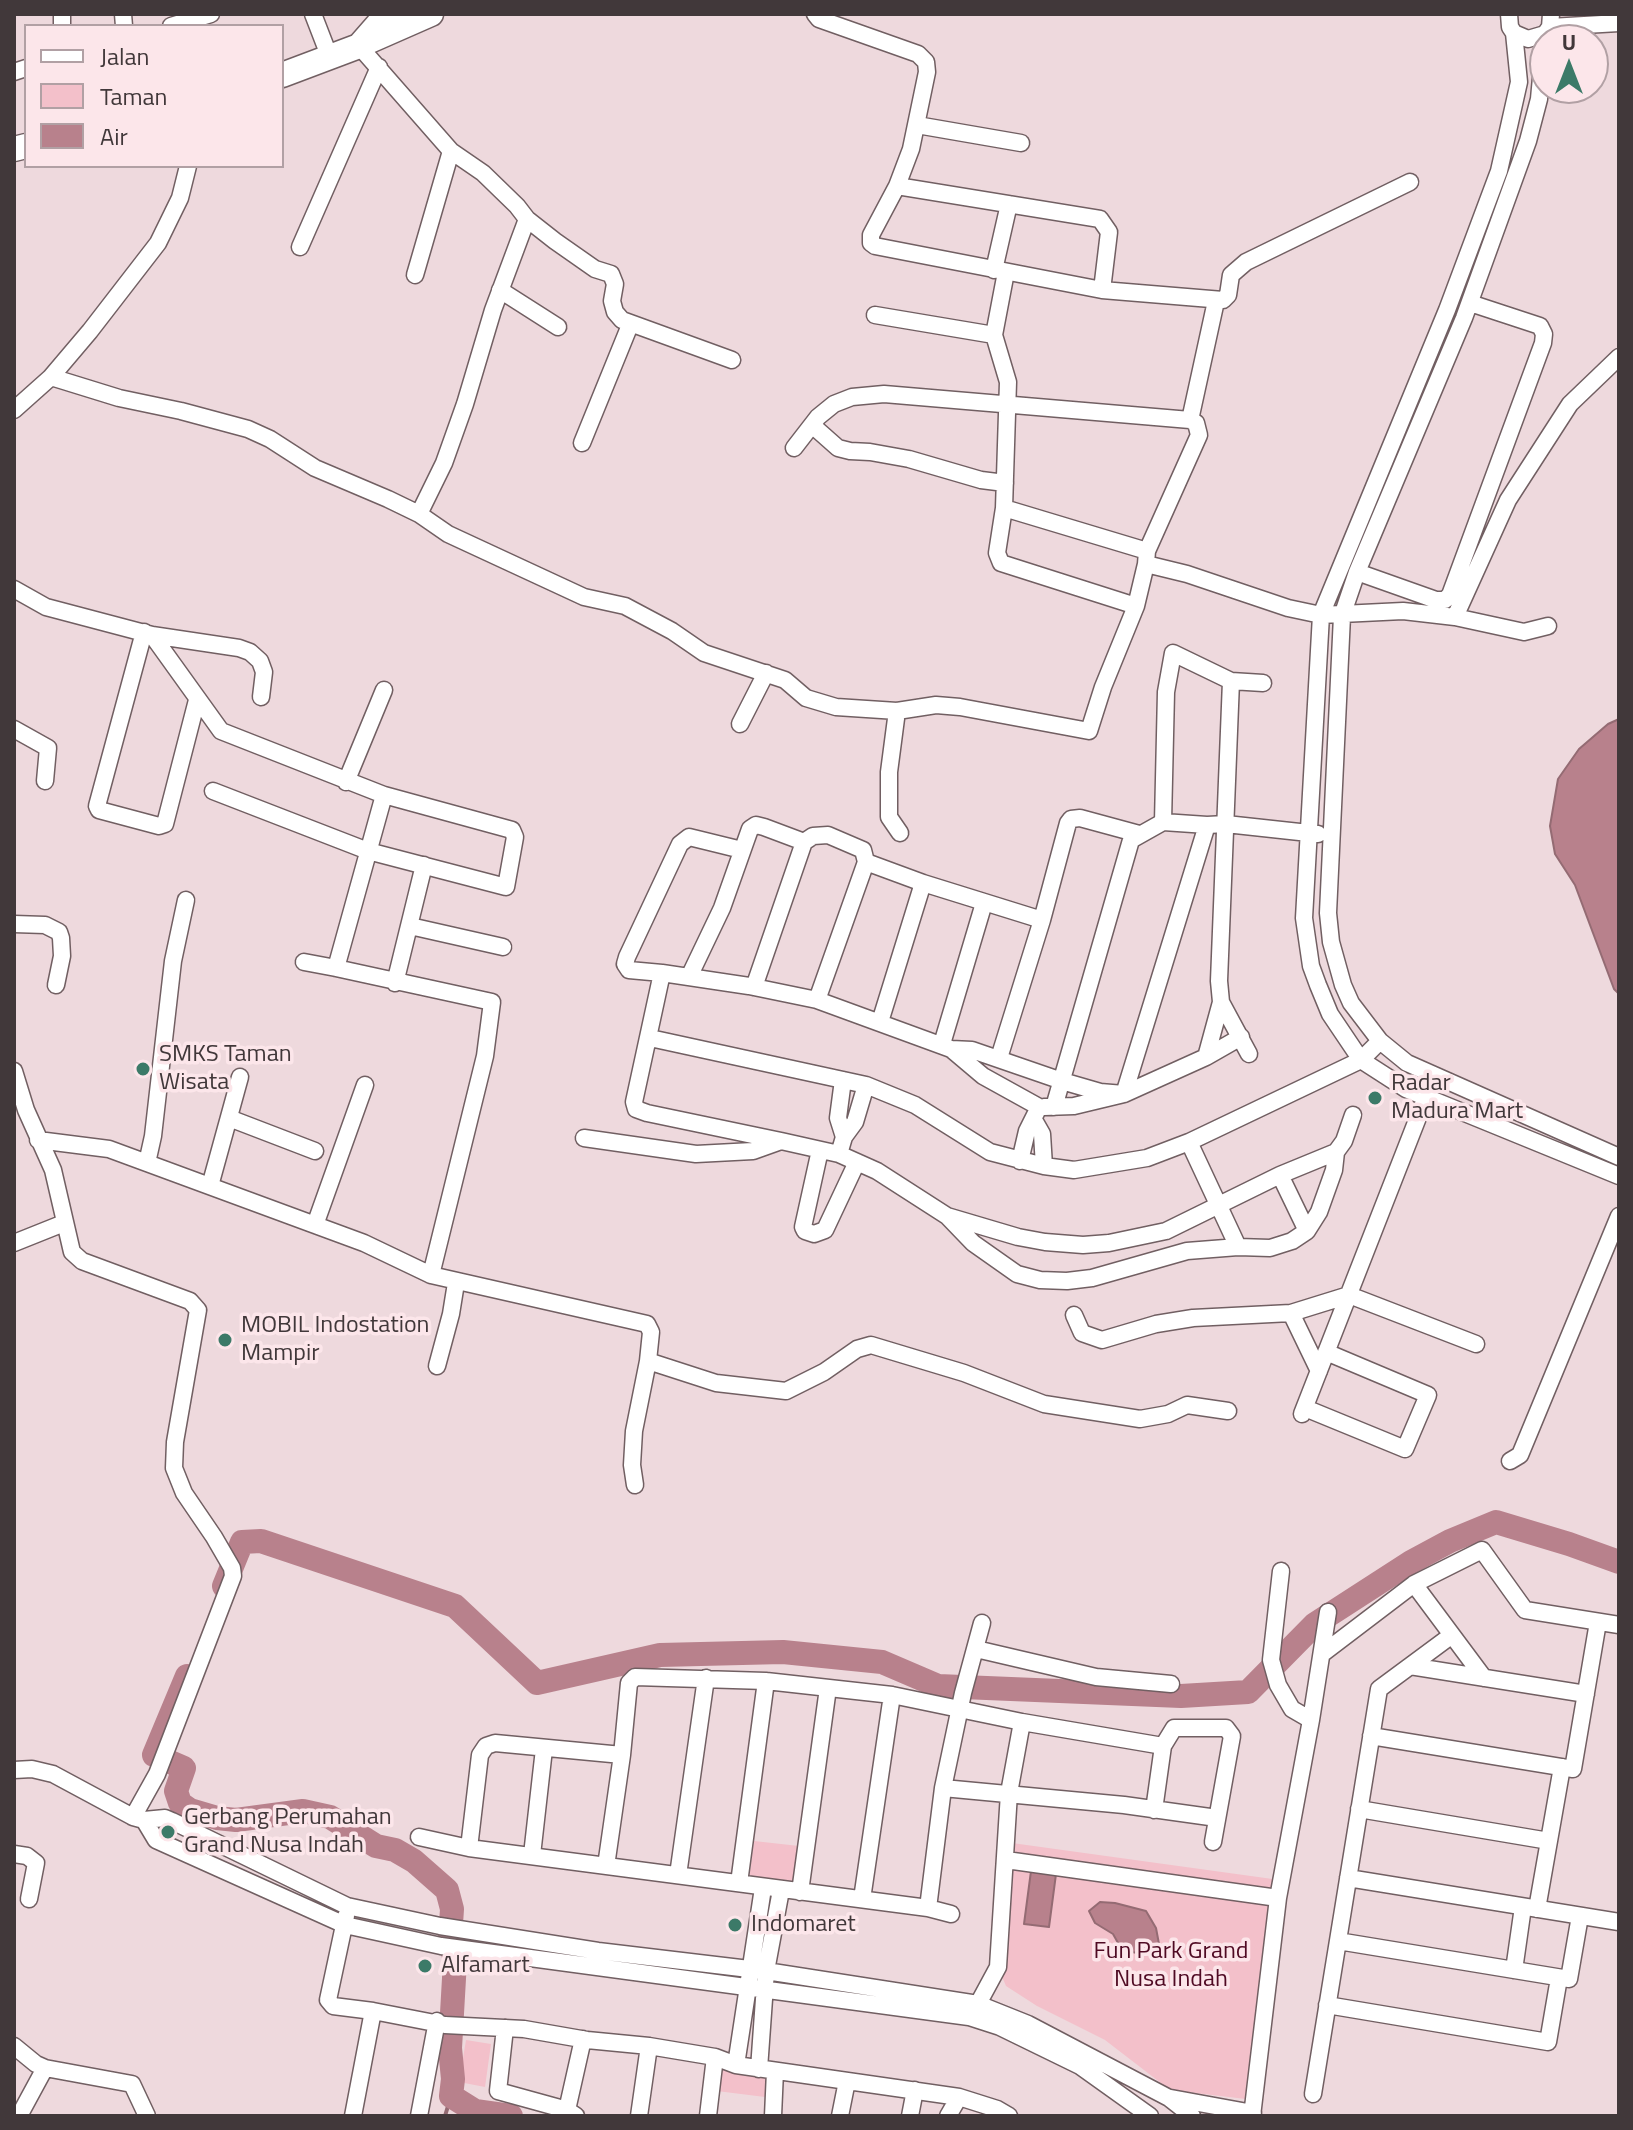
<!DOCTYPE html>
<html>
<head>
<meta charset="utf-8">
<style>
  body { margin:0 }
  #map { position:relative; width:1633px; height:2130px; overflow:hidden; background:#eed9dd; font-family:"Titillium Web",sans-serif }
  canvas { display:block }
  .frame { position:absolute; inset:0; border:16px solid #41383a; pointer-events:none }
  .legend { position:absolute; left:24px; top:24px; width:260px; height:144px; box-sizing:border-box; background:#fce6ea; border:2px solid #b1a0a4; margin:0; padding:10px 14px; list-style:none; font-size:24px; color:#41383a }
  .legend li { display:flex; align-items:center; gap:16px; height:40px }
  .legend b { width:40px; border:2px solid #b1a0a4 }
  .north { position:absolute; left:1529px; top:24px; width:80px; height:80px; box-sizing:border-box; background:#fce6ea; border:2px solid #b1a0a4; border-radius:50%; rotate:0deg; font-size:22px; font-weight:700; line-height:32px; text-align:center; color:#41383a }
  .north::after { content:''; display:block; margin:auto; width:28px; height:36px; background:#3c7a68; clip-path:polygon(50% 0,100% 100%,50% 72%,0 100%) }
</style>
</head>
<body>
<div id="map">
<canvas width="1633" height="2130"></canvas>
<div class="frame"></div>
<ul class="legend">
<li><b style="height:10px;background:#fff"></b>Jalan</li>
<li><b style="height:22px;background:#f3c0ca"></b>Taman</li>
<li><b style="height:22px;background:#b8818c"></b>Air</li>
</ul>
<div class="north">U</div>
</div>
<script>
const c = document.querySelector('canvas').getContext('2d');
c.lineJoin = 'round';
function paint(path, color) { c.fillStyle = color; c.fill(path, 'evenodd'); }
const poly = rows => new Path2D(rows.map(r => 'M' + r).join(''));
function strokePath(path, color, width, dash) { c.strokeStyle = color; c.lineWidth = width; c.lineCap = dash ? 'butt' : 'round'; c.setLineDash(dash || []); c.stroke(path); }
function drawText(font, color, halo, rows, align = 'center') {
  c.font = font + ' "Titillium Web",sans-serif'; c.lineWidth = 7; c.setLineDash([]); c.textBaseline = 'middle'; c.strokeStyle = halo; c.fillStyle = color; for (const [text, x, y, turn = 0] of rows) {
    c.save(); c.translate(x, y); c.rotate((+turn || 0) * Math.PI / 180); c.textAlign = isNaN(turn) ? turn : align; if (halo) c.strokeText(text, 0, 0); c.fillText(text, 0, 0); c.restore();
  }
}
paint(poly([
  [754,1841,799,1846,793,1886,749,1878],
  [1012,1843,1287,1881,1254,2100,1170,2090,1105,2040,1037,2006,1006,1986,998,1967],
  [466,2040,491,2044,485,2087,459,2082],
  [721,2065,769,2073,765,2097,717,2091]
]), '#f3c0ca');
const water = poly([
  [1619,719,1619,994,1614,989,1575,885,1555,854,1550,826,1558,779,1579,749,1608,724,1619,719],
  [1031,1871,1056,1874,1049,1927,1024,1924,1031,1871],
  [1100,1902,1115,1903,1146,1911,1156,1928,1159,1944,1142,1954,1122,1950,1113,1934,1095,1923,1089,1911,1100,1902]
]);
paint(water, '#b8818c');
strokePath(water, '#946b73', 2);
strokePath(poly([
  [445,2116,451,2096]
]), '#946b73', 4);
strokePath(poly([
  [224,1586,242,1542,261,1541,455,1606,537,1683,660,1655,783,1652,882,1662,938,1686,1181,1696,1248,1692,1315,1624,1411,1562,1450,1541,1496,1522,1569,1544,1619,1562],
  [187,1676,154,1755,184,1768,176,1791,180,1803,190,1810,217,1818,236,1820,303,1811,330,1817,376,1846,395,1850,414,1861,447,1890,452,1909,450,1939,455,1961,450,2048,453,2079,451,2096,475,2111,511,2116]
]), '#b8818c', 24);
const street = poly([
  [62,14,62,26],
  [123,14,124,26],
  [313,14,330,58],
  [815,14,819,19,918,54,926,62,927,72,911,149,897,186,871,235,871,243,875,246,1102,290,1223,300,1228,295,1231,275,1246,262,1410,182],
  [1509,14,1510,27,1514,33,1528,39,1545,34,1550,27,1551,14],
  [171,26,211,14],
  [1550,27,1619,23],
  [1514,33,1519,82,1499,171,1447,310,1321,615,1304,918,1311,966,1318,985,1330,1014,1361,1060,1406,1089,1619,1176],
  [1545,34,1539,99,1528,141,1464,318,1357,572,1342,616,1328,913,1331,942,1343,985,1351,1003,1380,1041,1407,1063,1619,1157],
  [359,46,451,151,483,173,517,206,527,219,555,241,595,269,611,274,615,284,612,301,615,312,622,320,732,360],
  [14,72,26,68],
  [917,125,1021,143],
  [897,186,1100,219,1109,232,1102,290],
  [300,247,379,67],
  [994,270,1009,204],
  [415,275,451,151],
  [500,290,558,327],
  [875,315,994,335,1006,272],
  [994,335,1008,382,1004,508,1147,551],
  [51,377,119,398,181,411,248,429,270,439,315,468,388,499,419,514,448,534,584,597,625,606,672,631,704,653,785,680,806,698,836,707,897,711,936,705,960,707,1089,731,1103,687,1136,606,1146,564,1187,574,1288,608,1321,615,1403,611,1455,617,1524,632,1548,626],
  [14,410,51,377,90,331,158,243,180,198,188,166],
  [1190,420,1216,301],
  [812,425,838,448,850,451,870,452,909,459,981,480,1005,483],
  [582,443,630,325],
  [794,448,818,417,834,404,852,397,884,394,1190,420,1196,423,1199,435,1147,551,1146,564],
  [1004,508,997,553,1001,563,1136,606],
  [419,514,444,463,465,404,493,310,527,219],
  [1357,572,1436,600,1445,600,1450,595,1543,343,1544,334,1540,326,1470,303],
  [14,589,46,607,152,635,239,648,250,652,260,661,264,672,261,697],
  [1455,617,1508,500,1570,404,1619,357],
  [144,632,97,806,99,810,159,826,165,824,197,700],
  [152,635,221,731,384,795,512,830,515,837,506,887,368,851,213,791],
  [1231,681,1219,981,1221,1002,1249,1054],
  [897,711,889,772,889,817,900,833],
  [740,724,766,673],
  [14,729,48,748,45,781],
  [346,782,384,690],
  [384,795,336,968,492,1002,485,1056,431,1275],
  [1163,822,1166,692,1173,653,1231,681,1263,683],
  [742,850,689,837,680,844,627,957,625,964,629,970,662,973,634,1102,636,1109,647,1113,781,1141],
  [14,924,45,925,59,932,61,938,62,956,56,985],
  [410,926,503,947],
  [304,962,336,968],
  [662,973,749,986,817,1000,951,1049,983,1076,1039,1107,1027,1131,1020,1161],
  [689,977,722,908,750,829,756,825,764,827,804,842],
  [395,983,424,865],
  [754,987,804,842,813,836,828,835,863,850,866,862],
  [817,1000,866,862,923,883],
  [880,1022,923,883,1042,920],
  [650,1038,866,1085,915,1105,990,1152,1044,1166,1074,1170,1147,1158,1189,1142,1361,1060,1380,1041],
  [942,1044,984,903],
  [951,1049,972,1050,1062,1081,1100,1092,1124,1094,1207,825],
  [1206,1057,1241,1037],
  [999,1058,1042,920,1068,823,1071,819,1080,818,1139,834],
  [14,1071,26,1110,53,1170,72,1252,82,1261,190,1301,198,1310,175,1442,174,1468,184,1493,214,1537,232,1568,233,1576,157,1774,133,1817,53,1774,32,1769,14,1770],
  [843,1080,838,1118,844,1137],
  [866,1085,855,1122,844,1137,839,1154,877,1171,947,1216,1018,1237,1045,1242,1083,1245,1109,1243,1166,1231,1280,1175,1336,1152],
  [1044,1107,1074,1106,1124,1094,1206,1057,1221,1002],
  [1054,1107,1131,840,1163,822,1207,825,1226,824,1318,834],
  [229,1118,315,1151],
  [1034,1120,1042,1134,1044,1166],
  [584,1138,696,1154,753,1151,781,1141,839,1154],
  [38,1140,109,1149,364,1243,431,1275,647,1324,651,1332,648,1361,634,1431,632,1465,635,1485],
  [1189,1142,1238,1247],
  [820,1150,803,1227,805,1231,814,1234,825,1230,857,1162],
  [147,1163,153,1136,173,961,186,900],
  [1280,1175,1307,1231],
  [210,1186,240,1077],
  [947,1216,973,1243,1017,1274,1040,1280,1067,1281,1092,1278,1187,1251,1238,1247,1270,1248,1292,1241,1307,1231,1319,1212,1334,1170,1336,1152,1344,1141,1353,1115],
  [315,1225,365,1085],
  [14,1243,64,1223],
  [1291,1313,1319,1371],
  [1074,1315,1082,1333,1102,1340,1156,1324,1193,1318,1291,1313,1349,1295,1476,1344],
  [648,1361,716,1383,786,1391,824,1372,857,1349,871,1345,964,1373,1044,1404,1140,1419,1168,1414,1187,1405,1228,1411],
  [437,1366,451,1314,456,1283],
  [1305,1408,1405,1449,1428,1395,1326,1352],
  [1302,1414,1426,1097],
  [1510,1461,1520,1455,1619,1216],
  [1281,1571,1271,1660,1278,1685,1292,1709,1311,1720],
  [1414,1584,1484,1678],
  [976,1649,1096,1677,1171,1684],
  [1322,1654,1414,1584,1482,1550,1525,1610,1619,1625],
  [1410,1666,1586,1694],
  [1371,1736,1573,1769,1598,1622],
  [943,1788,1124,1805,1217,1818],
  [1359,1809,1549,1841],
  [1154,1810,1163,1746],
  [133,1817,144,1820,165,1818,172,1821,347,1906,440,1926,598,1951,766,1971,978,2004,1028,2024,1169,2098,1192,2116],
  [144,1820,156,1840,345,1925,441,1946,969,2017,1000,2027,1080,2066,1150,2116],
  [419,1837,469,1848,928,1908,951,1914],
  [469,1848,480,1755,486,1746,495,1743,622,1755,629,1683,635,1677,766,1681,892,1695,1022,1722,1163,1746,1174,1728,1226,1728,1232,1736,1213,1842],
  [14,1854,27,1856,36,1863,29,1899],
  [532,1855,544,1749],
  [1006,1860,1278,1898],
  [606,1866,622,1755],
  [678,1875,706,1678],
  [1348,1878,1619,1922],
  [739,1883,766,1681],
  [800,1892,828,1688],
  [862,1899,892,1695],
  [928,1908,943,1788,963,1693,982,1623],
  [1537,1909,1562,1767],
  [346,1916,328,2000,333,2006,373,2011,445,2025,524,2029,587,2040,649,2046,715,2057,736,2065,959,2097,997,2109,1009,2116],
  [1338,1941,1569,1979,1580,1916],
  [1514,1970,1523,1907],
  [978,2004,998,1967,1009,1793,1022,1722],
  [1327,2005,1548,2042,1559,1978],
  [505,2028,498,2091,567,2110,576,2116],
  [14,2046,36,2064,45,2068,132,2084,147,2116],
  [736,2065,763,1888],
  [759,2069,766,1971,781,1890],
  [1313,2094,1379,1689,1452,1635],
  [1171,2098,1253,2113],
  [567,2110,583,2039],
  [19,2116,45,2068],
  [353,2116,373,2011],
  [419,2116,437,2021],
  [639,2116,649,2046],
  [708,2116,715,2057],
  [773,2116,775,2071],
  [840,2116,847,2081],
  [910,2116,915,2090],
  [948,2116,959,2097],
  [1252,2116,1278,1898,1311,1720,1328,1612]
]);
const secondary = poly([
  [365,43,431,14],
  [282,75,359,46,387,14],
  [14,149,26,146]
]);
strokePath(street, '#715f62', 19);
strokePath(secondary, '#715f62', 27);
strokePath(street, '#fff', 16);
strokePath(secondary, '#fff', 24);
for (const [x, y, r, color] of [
  [143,1069,8,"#3c7a68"],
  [1375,1098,8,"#3c7a68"],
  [225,1340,8,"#3c7a68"],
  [168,1832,8,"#3c7a68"],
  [735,1925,8,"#3c7a68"],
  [425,1966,8,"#3c7a68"]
]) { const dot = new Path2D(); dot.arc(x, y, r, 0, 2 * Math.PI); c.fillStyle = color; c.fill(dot); strokePath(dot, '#fce6ea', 3); }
drawText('24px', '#41383a', '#fce6ea', [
  ["SMKS Taman",159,1055],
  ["Wisata",159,1083],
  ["Radar",1391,1084],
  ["Madura Mart",1391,1112],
  ["MOBIL Indostation",241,1326],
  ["Mampir",241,1354],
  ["Gerbang Perumahan",184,1818],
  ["Grand Nusa Indah",184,1846],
  ["Indomaret",751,1925],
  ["Alfamart",441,1966]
], 'left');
drawText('24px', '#4f0a23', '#fce6ea', [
  ["Fun Park Grand",1171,1952],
  ["Nusa Indah",1171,1980]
]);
</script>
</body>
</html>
